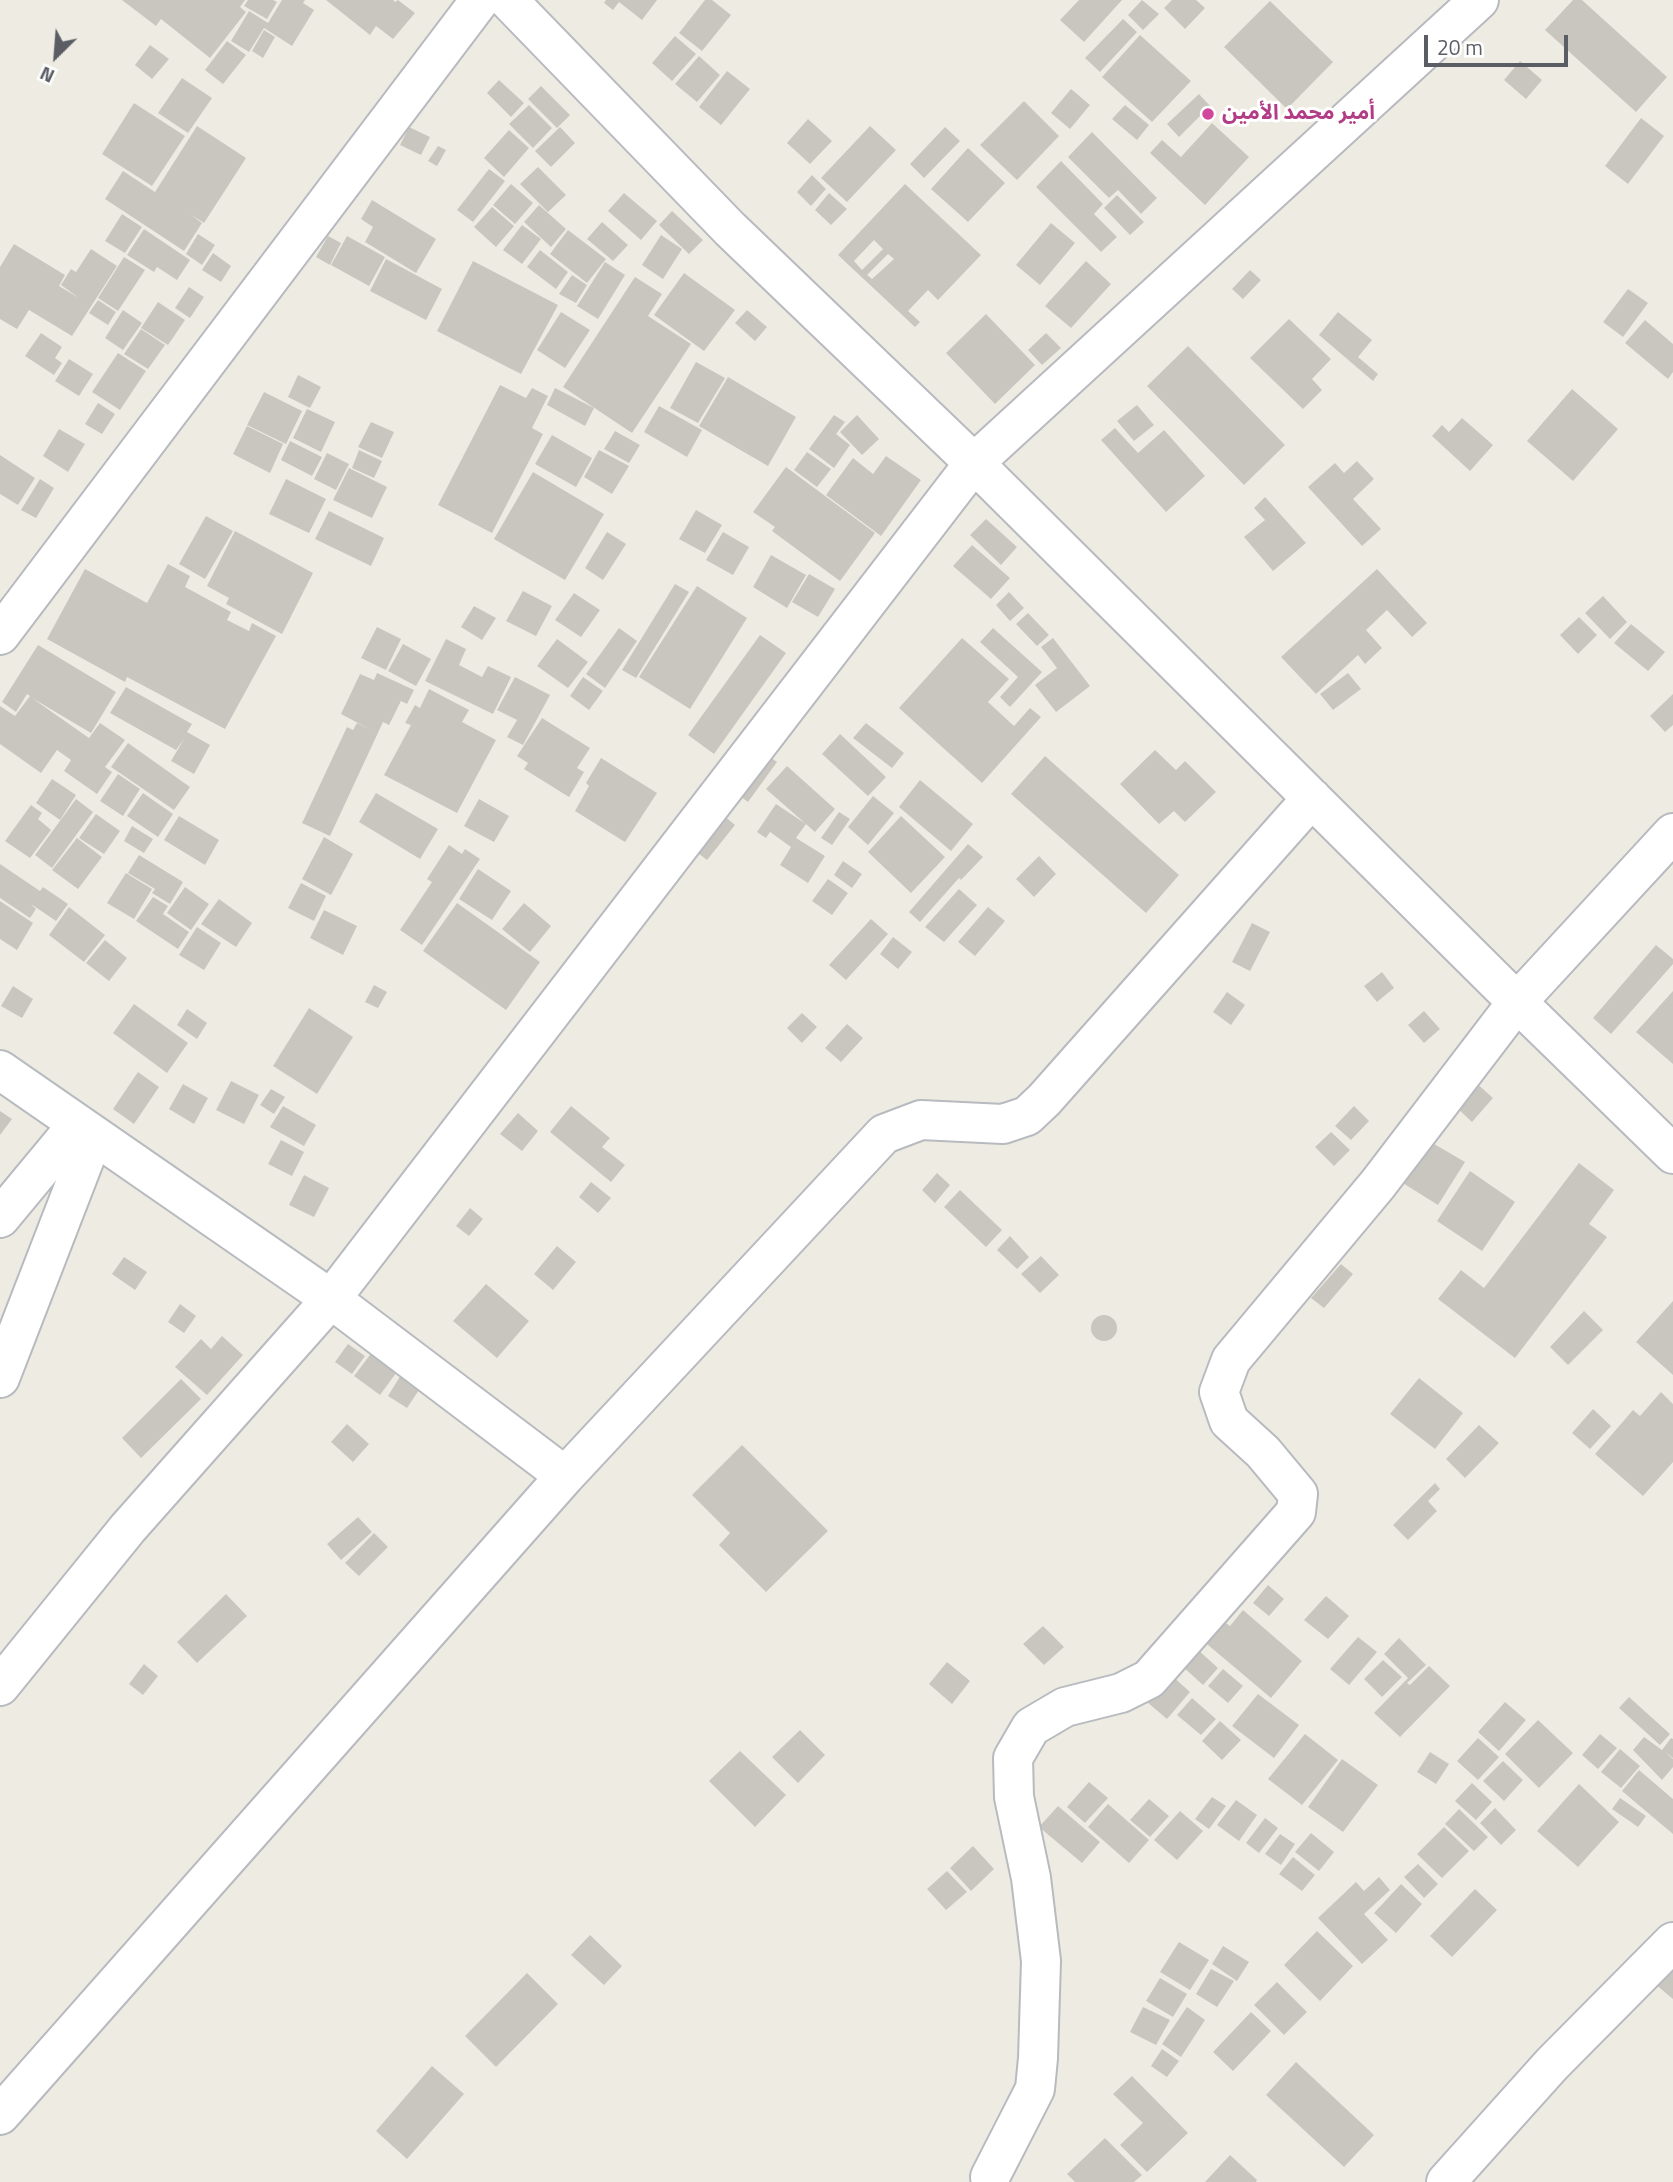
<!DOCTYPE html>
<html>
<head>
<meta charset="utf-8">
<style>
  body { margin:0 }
  #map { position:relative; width:1673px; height:2182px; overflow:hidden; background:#eeece2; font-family:"Titillium Web",sans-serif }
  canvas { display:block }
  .north { position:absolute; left:21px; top:21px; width:70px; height:70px; -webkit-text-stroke:5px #fff; paint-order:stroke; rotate:205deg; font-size:19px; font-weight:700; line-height:28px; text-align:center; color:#5a5e64 }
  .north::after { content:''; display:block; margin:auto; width:24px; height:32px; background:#5a5e64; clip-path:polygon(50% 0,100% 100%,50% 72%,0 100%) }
  .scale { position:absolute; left:1424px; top:35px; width:144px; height:32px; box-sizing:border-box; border:4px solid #5a5e64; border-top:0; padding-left:9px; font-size:21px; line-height:24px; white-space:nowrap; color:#5a5e64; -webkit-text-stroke:5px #fff; paint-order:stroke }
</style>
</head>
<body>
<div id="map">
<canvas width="1673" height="2182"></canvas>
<div class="north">N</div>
<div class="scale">20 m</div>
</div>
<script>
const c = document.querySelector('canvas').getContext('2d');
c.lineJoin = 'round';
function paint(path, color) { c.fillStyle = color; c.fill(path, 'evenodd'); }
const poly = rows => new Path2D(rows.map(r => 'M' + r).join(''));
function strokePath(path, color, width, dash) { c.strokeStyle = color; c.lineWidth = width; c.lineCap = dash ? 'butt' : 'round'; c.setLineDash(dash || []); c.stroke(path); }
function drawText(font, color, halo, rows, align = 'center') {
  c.font = font + ' "Titillium Web","Noto Sans Arabic",sans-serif'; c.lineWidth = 6; c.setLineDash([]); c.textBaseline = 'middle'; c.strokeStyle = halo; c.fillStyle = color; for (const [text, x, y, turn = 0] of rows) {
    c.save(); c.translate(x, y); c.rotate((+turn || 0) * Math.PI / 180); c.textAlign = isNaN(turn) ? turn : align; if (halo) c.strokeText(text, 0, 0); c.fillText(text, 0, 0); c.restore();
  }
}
paint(poly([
  [122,0,245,0,240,7,246,12,210,58,161,19,156,26],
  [248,0,273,0,277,2,267,19,244,6],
  [282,0,305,0,303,3,314,10,292,46,264,28,249,52,231,41,249,11,268,23],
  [326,0,393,0,395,2,398,0,415,13,393,39,376,26,370,35],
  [606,0,657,0,642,20,619,2,613,10,604,3],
  [705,0,712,0,731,15,702,51,679,33],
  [1079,0,1122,0,1084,42,1060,20],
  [1142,0,1159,14,1143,30,1128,15],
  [1172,0,1196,0,1205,8,1185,29,1164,8],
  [1573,0,1582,0,1667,77,1636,112,1545,30],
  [1270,1,1333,62,1287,109,1224,47],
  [1123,19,1137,32,1100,72,1085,58],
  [264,30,275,37,263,58,252,51],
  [1140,35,1191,81,1152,122,1102,77],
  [675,36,696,54,672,81,652,63],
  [227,41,246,55,223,84,205,70],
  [150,45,169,59,152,79,135,65],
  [699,56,720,75,697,102,675,84],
  [1520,61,1542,80,1526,99,1504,80],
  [727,71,750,89,721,125,699,107],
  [182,78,212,98,188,133,158,113],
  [499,80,524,103,511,117,487,93],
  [541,86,570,115,557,128,528,99],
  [1071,89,1090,105,1070,129,1051,113],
  [1199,94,1210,106,1179,137,1167,124],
  [1024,101,1059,136,1017,180,980,145],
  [134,103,185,136,152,186,102,154],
  [529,105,552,128,533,148,509,124],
  [1125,105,1149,125,1137,140,1112,119],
  [1641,118,1664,136,1628,184,1605,166],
  [808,119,832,141,810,164,787,143],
  [1212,123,1249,157,1205,205,1150,153,1162,140,1181,157],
  [197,126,246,158,204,223,190,214,202,223,184,251,105,199,123,171,155,192],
  [870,126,896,150,847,202,821,178],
  [409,127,430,137,421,155,400,145],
  [560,127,575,143,551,167,535,151],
  [945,127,960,141,924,178,910,164],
  [509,130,529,148,504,177,484,158],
  [1092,132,1157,198,1141,214,1118,190,1109,198,1068,157],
  [438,146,446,150,437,166,428,161],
  [968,148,1005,183,968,222,931,189],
  [1061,161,1103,204,1094,214,1117,237,1101,252,1036,187],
  [538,167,566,195,548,212,520,184],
  [489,169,505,181,473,222,457,210],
  [812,175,826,189,811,206,797,192],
  [511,184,533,203,515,224,493,205],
  [905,184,981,255,938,300,928,290,908,311,920,322,915,327,838,255],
  [874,240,883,249,862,270,854,261],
  [888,254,894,259,872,279,867,275],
  [624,193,657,221,641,240,608,211],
  [829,193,847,209,831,225,815,210],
  [1117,195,1144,222,1130,235,1104,208],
  [372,200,436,239,416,273,365,242,373,227,361,219],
  [539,205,566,229,551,247,524,222],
  [492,207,514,226,496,247,474,227],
  [672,211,703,240,689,254,659,225],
  [122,214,142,227,125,253,105,241],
  [602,222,628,245,613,261,587,239],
  [1051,223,1075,243,1040,285,1016,265],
  [522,225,541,239,522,264,503,250],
  [144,229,190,260,177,280,157,267,154,272,127,255],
  [568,230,606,259,587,283,550,254],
  [198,234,215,245,202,265,186,254],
  [661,235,682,249,663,279,642,265],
  [328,236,341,243,330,265,316,257],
  [347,236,385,257,369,286,331,265],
  [14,244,65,275,59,286,79,298,61,285,71,269,76,272,91,249,117,266,72,336,29,310,17,329,0,319,0,267],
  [540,250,568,272,556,289,527,267],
  [213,253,231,266,221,282,202,270],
  [124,257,145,270,118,311,98,298],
  [386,259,442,289,426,320,370,291],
  [473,261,558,305,521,374,437,331],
  [1086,261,1111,284,1071,328,1045,306],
  [605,262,625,275,598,319,577,306],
  [1250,270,1261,280,1243,299,1232,289],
  [684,273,735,310,704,351,654,315],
  [572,275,587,285,576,303,559,294],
  [635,277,662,294,648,316,691,344,632,433,563,387],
  [189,287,204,297,190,318,175,308],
  [1628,289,1648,303,1623,337,1603,322],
  [98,300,116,312,108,325,89,313],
  [158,302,185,320,168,345,141,328],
  [123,310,142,323,123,350,105,338],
  [747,310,767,327,755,341,735,323],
  [561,312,590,330,565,368,537,350],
  [1338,312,1372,340,1358,357,1378,374,1373,381,1319,335],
  [986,314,1035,365,995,404,946,353],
  [1289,319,1331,359,1312,379,1322,390,1303,409,1250,358],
  [1645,320,1673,344,1673,372,1668,379,1625,343],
  [141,329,165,345,148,369,124,354],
  [41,333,62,347,55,358,62,363,54,375,25,356],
  [1046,333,1061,348,1042,365,1028,350],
  [1188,346,1285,445,1244,485,1147,386],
  [118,353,146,371,120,410,92,392],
  [69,359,93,374,79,396,55,381],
  [696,362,725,378,698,423,670,408],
  [298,375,321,387,310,408,288,397],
  [728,377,796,417,768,466,699,426],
  [500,385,526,398,532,388,548,396,532,428,543,434,492,533,438,505],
  [555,388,594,408,585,426,547,405],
  [1572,389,1618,429,1573,481,1527,441],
  [264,392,302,411,286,444,247,425],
  [98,403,115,414,102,434,85,424],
  [1137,405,1154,425,1134,441,1117,421],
  [659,406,702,430,687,457,644,432],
  [307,409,335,422,321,452,293,438],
  [834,415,845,422,836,434,850,445,834,468,809,449],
  [857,415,879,439,862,455,840,432],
  [1462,418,1493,445,1470,471,1432,436,1442,425,1449,432],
  [371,422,394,432,382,458,358,447],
  [247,426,283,444,270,473,233,454],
  [1115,428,1138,453,1164,430,1205,476,1166,512,1101,440],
  [59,429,85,444,68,472,43,456],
  [615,431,640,445,629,463,604,449],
  [552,435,592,458,576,487,535,464],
  [290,441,322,457,312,476,281,460],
  [359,450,382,461,374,478,352,468],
  [599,450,629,466,612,494,584,477],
  [807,452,831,469,817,487,794,470],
  [327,453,349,464,336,490,314,479],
  [0,455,35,478,18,505,0,494],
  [886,456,921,480,881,536,826,495,853,458,873,474],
  [1357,461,1374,479,1353,499,1381,529,1362,546,1308,487,1335,463,1344,473],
  [786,467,875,533,840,581,772,531,775,527,753,512],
  [349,468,387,487,372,518,333,500],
  [533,472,604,514,565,580,494,539],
  [40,479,54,488,36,518,21,510],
  [286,479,326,499,309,533,269,514],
  [1265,497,1306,543,1273,571,1244,537,1265,520,1254,508],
  [696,510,722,525,705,553,679,539],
  [329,511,384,538,371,566,315,539],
  [206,516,233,531,205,579,179,564],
  [986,519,1017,547,1001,565,970,535],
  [235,531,313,573,282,634,226,604,229,598,207,586],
  [607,532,626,544,603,580,585,568],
  [723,532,749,547,733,575,706,560],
  [972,545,1010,578,991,599,953,566],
  [771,555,806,575,787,608,753,587],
  [168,564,190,576,185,587,231,612,227,620,249,631,252,623,276,636,225,729,127,677,125,682,47,639,85,569,147,603],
  [1377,569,1427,623,1412,637,1387,610,1366,630,1382,648,1365,664,1358,655,1316,694,1281,657],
  [809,574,835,589,818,617,792,602],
  [675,584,689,592,636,678,622,670],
  [697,586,747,618,690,709,639,677],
  [523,591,552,606,536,636,506,621],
  [1009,592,1024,608,1010,621,996,605],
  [574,593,600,610,581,637,555,620],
  [1603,596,1627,622,1610,639,1585,613],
  [474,606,496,618,482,640,461,627],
  [1028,613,1049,635,1037,646,1016,624],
  [1579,617,1597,635,1578,654,1560,635],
  [1631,624,1665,652,1648,671,1614,643],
  [377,627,401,639,386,670,361,658],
  [619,628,637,641,605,688,586,674],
  [993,628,1042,672,1010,707,1000,697,1018,677,980,642],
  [760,635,786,653,714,754,688,735],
  [962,638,1009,679,988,702,1014,726,1030,708,1041,717,982,783,899,708],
  [1053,638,1090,686,1056,712,1035,685,1057,668,1041,647],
  [446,639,466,649,459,665,482,677,488,666,511,677,493,714,425,681],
  [557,639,588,662,568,688,537,666],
  [403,644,431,659,416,686,388,671],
  [38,645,116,692,91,733,32,698,89,738,100,723,125,740,105,767,112,772,97,794,64,771,71,760,57,750,41,773,0,744,0,706,15,716,30,696,27,694,16,712,2,702],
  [377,673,414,690,407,704,401,701,389,725,383,722,330,836,302,823,347,727,353,730,357,723,373,731,341,714,360,674,374,680],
  [1348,673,1361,689,1333,710,1320,694],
  [515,677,550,695,523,745,507,737,517,720,497,710],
  [583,677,603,691,589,710,570,696],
  [126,687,192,724,187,732,210,745,194,774,171,761,184,739,176,750,110,713],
  [429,689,469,710,462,722,496,740,457,813,384,775,411,725,405,723,415,705,420,708],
  [1673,694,1673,725,1665,732,1650,716],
  [542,718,590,748,577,768,584,772,569,797,524,769,528,763,517,756],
  [866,723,904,753,892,768,853,738],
  [840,734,886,777,868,796,822,754],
  [128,743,190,787,174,810,111,767],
  [760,750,777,762,748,802,731,790],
  [1155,750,1176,770,1185,761,1216,792,1185,822,1174,811,1159,824,1120,784],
  [1045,756,1179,875,1146,913,1011,794],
  [601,758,657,793,625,842,575,811,589,786,586,783],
  [787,766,835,809,815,832,766,789],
  [118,774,140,789,123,816,100,801],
  [52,779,76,795,60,820,36,803],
  [920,780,973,824,951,851,899,807],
  [143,793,173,814,158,837,127,816],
  [376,793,438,829,420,859,359,822],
  [873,796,894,813,868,845,848,827],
  [76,799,93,812,52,868,35,855],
  [479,799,509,816,494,842,464,826],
  [776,804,806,824,796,838,825,856,808,883,780,865,791,847,770,832,766,838,757,832],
  [31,805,42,813,38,819,51,830,30,858,5,841],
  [839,812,850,819,832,845,821,838],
  [96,814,120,831,104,854,79,838],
  [723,815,735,825,707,860,694,850],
  [179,816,219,840,205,865,164,840],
  [901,816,945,857,911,893,868,852],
  [132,826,153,839,144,853,124,841],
  [324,837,353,854,331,895,302,879],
  [77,838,102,857,78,889,52,870],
  [968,844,983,857,961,880,959,878,920,922,909,912],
  [449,845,462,854,465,849,480,859,422,945,400,930,432,882,427,879],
  [139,855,183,882,170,904,152,893,155,889,128,873],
  [1039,856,1056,874,1034,897,1016,879],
  [843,861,862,874,852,888,834,875],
  [0,864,40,891,43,887,68,904,56,921,31,904,36,909,30,918,0,898],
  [478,869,511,891,492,920,459,899],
  [126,873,152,889,134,919,107,903],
  [828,879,848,893,832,915,812,901],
  [301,883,326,896,314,921,288,908],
  [185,887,209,904,191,930,167,913],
  [959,889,977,905,944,942,925,927],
  [153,897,168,906,163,914,189,932,178,949,136,921],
  [219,899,252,923,236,947,201,924],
  [0,901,33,923,17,950,0,939],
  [457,903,540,962,506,1010,423,951],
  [524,903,551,926,530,952,502,929],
  [69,907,105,935,84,962,49,935],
  [988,907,1005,921,975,956,958,942],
  [324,910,357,926,343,955,310,938],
  [871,919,888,934,846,980,829,965],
  [1252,923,1270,932,1250,971,1232,962],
  [197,927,221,943,204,970,179,955],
  [893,937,912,952,898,969,880,954],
  [105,940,127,958,109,981,86,963],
  [1656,945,1673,959,1673,964,1611,1034,1593,1018],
  [1382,972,1394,988,1377,1002,1364,986],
  [374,985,387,992,378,1008,365,1002],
  [13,986,33,999,22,1018,1,1006],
  [1673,991,1673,1064,1636,1032],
  [1227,992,1245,1005,1231,1025,1213,1012],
  [134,1004,188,1043,167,1073,113,1033],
  [309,1008,353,1037,317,1094,273,1066],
  [187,1009,207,1023,197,1039,177,1025],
  [1424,1011,1440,1029,1424,1043,1408,1025],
  [802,1013,817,1027,802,1043,787,1028],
  [847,1024,863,1038,841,1062,825,1048],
  [138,1072,159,1087,134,1124,113,1109],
  [231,1081,259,1095,244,1124,216,1110],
  [1474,1081,1493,1098,1472,1122,1453,1104],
  [183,1084,208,1098,194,1124,169,1109],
  [271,1089,285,1097,274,1114,260,1105],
  [283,1106,316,1125,304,1146,270,1127],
  [571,1106,610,1138,602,1147,625,1165,611,1182,550,1132],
  [1354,1106,1369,1121,1351,1140,1335,1126],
  [0,1111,12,1119,0,1135],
  [518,1113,538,1131,522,1151,500,1134],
  [1331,1132,1350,1150,1334,1166,1315,1147],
  [1424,1138,1465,1162,1438,1205,1398,1180],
  [281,1140,304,1152,292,1176,268,1164],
  [1579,1163,1614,1190,1589,1224,1607,1237,1515,1358,1438,1299,1461,1270,1484,1288],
  [1470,1171,1515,1202,1482,1251,1437,1221],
  [937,1173,950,1185,935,1203,922,1190],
  [304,1175,329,1188,314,1217,289,1205],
  [591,1182,611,1198,598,1213,579,1197],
  [960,1190,1002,1230,986,1247,944,1207],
  [470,1208,483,1219,469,1236,456,1226],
  [1010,1236,1029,1257,1017,1269,997,1250],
  [557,1246,576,1262,553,1290,534,1274],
  [1041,1256,1059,1275,1040,1293,1021,1274],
  [124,1257,147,1272,135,1290,112,1274],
  [1341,1264,1353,1274,1324,1308,1311,1298],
  [486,1284,529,1321,497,1358,453,1321],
  [1673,1301,1673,1375,1636,1342],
  [180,1304,196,1316,184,1333,168,1322],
  [1584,1311,1603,1330,1568,1365,1550,1347],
  '1091 1328a13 13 0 1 1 26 0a13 13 0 1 1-26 0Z',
  [222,1336,243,1355,207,1395,175,1367,201,1339,211,1349],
  [348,1344,365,1356,352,1374,335,1362],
  [376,1347,402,1365,380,1395,354,1376],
  [407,1365,427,1378,407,1408,388,1396],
  [1419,1378,1463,1413,1435,1449,1390,1414],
  [181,1379,201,1399,141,1458,122,1438],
  [1661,1392,1673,1404,1673,1462,1643,1496,1595,1454,1633,1410,1640,1416],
  [1593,1409,1611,1426,1590,1449,1572,1433],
  [347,1424,369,1444,353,1462,331,1442],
  [1479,1425,1499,1443,1465,1478,1446,1459],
  [742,1445,828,1531,766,1592,719,1545,730,1533,692,1495],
  [1435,1483,1440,1489,1428,1501,1437,1511,1408,1540,1393,1525],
  [358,1517,372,1532,341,1560,327,1544],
  [374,1533,388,1547,359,1576,345,1563],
  [1268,1585,1284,1599,1269,1616,1253,1603],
  [226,1594,247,1616,197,1663,177,1642],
  [1326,1596,1349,1616,1328,1639,1304,1620],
  [1243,1610,1302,1661,1271,1698,1201,1639,1219,1618,1230,1626],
  [1043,1626,1064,1647,1044,1665,1023,1644],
  [1358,1637,1377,1652,1349,1685,1330,1669],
  [1399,1638,1426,1665,1407,1683,1410,1685,1429,1666,1450,1686,1400,1737,1374,1713,1408,1678,1384,1654],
  [1197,1649,1218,1668,1203,1685,1182,1666],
  [1383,1660,1402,1677,1382,1697,1364,1679],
  [947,1662,970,1681,952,1704,929,1684],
  [144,1664,158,1676,143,1695,129,1684],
  [1223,1669,1243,1686,1228,1703,1208,1686],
  [1170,1674,1190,1692,1167,1719,1147,1702],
  [1258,1694,1299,1725,1274,1758,1232,1726],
  [1629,1697,1670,1734,1660,1745,1619,1708],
  [1192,1698,1216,1719,1201,1735,1177,1715],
  [1505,1702,1526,1720,1499,1751,1478,1732],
  [1538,1720,1573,1753,1539,1788,1505,1754],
  [1220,1721,1241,1740,1222,1760,1202,1741],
  [800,1730,825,1755,798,1783,772,1757],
  [1305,1734,1338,1760,1302,1805,1268,1779],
  [1600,1734,1617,1748,1598,1769,1582,1755],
  [1644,1737,1662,1750,1671,1738,1673,1739,1673,1758,1665,1752,1673,1759,1673,1767,1662,1780,1633,1750],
  [1478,1738,1499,1757,1478,1780,1457,1761],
  [1620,1749,1640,1766,1621,1788,1601,1772],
  [740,1751,786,1795,755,1827,709,1781],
  [1430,1752,1449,1764,1436,1784,1417,1772],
  [1342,1759,1378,1785,1343,1832,1308,1807],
  [1503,1761,1523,1780,1504,1801,1483,1781],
  [1639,1770,1673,1799,1673,1834,1622,1791],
  [1089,1782,1108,1798,1085,1823,1067,1807],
  [1472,1783,1492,1802,1476,1820,1455,1801],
  [1579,1784,1619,1822,1578,1867,1537,1831],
  [1212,1797,1226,1806,1209,1829,1195,1819],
  [1620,1798,1646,1816,1638,1827,1612,1809],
  [1149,1799,1169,1816,1150,1837,1130,1820],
  [1236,1800,1257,1815,1239,1841,1217,1825],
  [1108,1804,1149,1840,1129,1863,1088,1827],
  [1058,1806,1100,1842,1082,1863,1039,1827],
  [1495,1808,1516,1830,1501,1845,1480,1823],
  [1459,1809,1488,1837,1474,1851,1445,1824],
  [1180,1811,1203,1831,1177,1860,1154,1840],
  [1265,1818,1278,1828,1259,1853,1246,1843],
  [1444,1827,1469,1851,1442,1878,1417,1854],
  [1311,1833,1334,1852,1319,1871,1295,1852],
  [1280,1834,1295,1844,1281,1865,1265,1854],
  [973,1846,994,1869,971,1891,950,1868],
  [1293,1857,1315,1875,1302,1891,1279,1874],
  [1418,1864,1438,1884,1424,1898,1404,1877],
  [947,1871,967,1892,946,1910,927,1889],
  [1379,1877,1390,1890,1364,1914,1388,1940,1362,1964,1318,1918,1356,1882,1364,1891],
  [1401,1884,1422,1904,1396,1933,1374,1913],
  [1475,1889,1497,1910,1452,1957,1430,1936],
  [1317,1931,1353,1966,1320,2001,1284,1965],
  [590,1935,622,1966,604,1985,571,1955],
  [1179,1942,1209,1960,1190,1990,1160,1972],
  [1223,1946,1249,1962,1237,1981,1212,1964],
  [1673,1961,1673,1999,1654,1983],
  [1211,1969,1234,1981,1217,2007,1196,1994],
  [527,1973,558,2004,496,2067,465,2036],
  [1160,1978,1187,1994,1173,2017,1146,2001],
  [1277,1982,1307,2012,1284,2035,1254,2005],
  [1143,2007,1170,2020,1156,2045,1130,2032],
  [1187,2007,1205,2020,1181,2057,1162,2044],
  [1251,2012,1271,2031,1233,2071,1213,2052],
  [1162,2049,1179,2061,1167,2077,1151,2066],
  [1296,2062,1374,2135,1344,2167,1266,2095],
  [432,2066,464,2094,407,2159,376,2131],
  [1132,2076,1188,2133,1147,2172,1120,2145,1143,2123,1113,2094],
  [1105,2138,1142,2175,1134,2182,1075,2182,1067,2174],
  [1230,2155,1257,2180,1256,2182,1205,2182]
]), '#c9c6bf');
const minor = poly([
  [508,0,730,229,974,463,1517,1002,1673,1154],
  [0,635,480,0],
  [0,1070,331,1299,565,1476],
  [0,1218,78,1124],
  [0,1378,94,1135],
  [0,1686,128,1528,331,1299,974,463,1479,0],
  [0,2115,565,1476,884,1134,921,1120,1003,1124,1027,1116,1044,1100,1312,798],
  [990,2177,1035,2089,1038,2058,1041,1961,1031,1878,1014,1797,1013,1758,1031,1727,1065,1707,1121,1693,1149,1679,1296,1512,1298,1494,1263,1452,1229,1421,1219,1392,1231,1360,1378,1184,1517,1002,1673,833],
  [1446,2182,1552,2064,1673,1942]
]);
strokePath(minor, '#b7babf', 42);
strokePath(minor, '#fff', 38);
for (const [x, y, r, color] of [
  [1208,114,7,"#d1479c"]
]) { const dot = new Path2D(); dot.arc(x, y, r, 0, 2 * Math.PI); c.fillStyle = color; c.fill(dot); strokePath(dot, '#fff', 2.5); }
drawText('bold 21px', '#b23c85', '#fff', [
  ["أمير محمد الأمين",1222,114]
], 'left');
</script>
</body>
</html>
